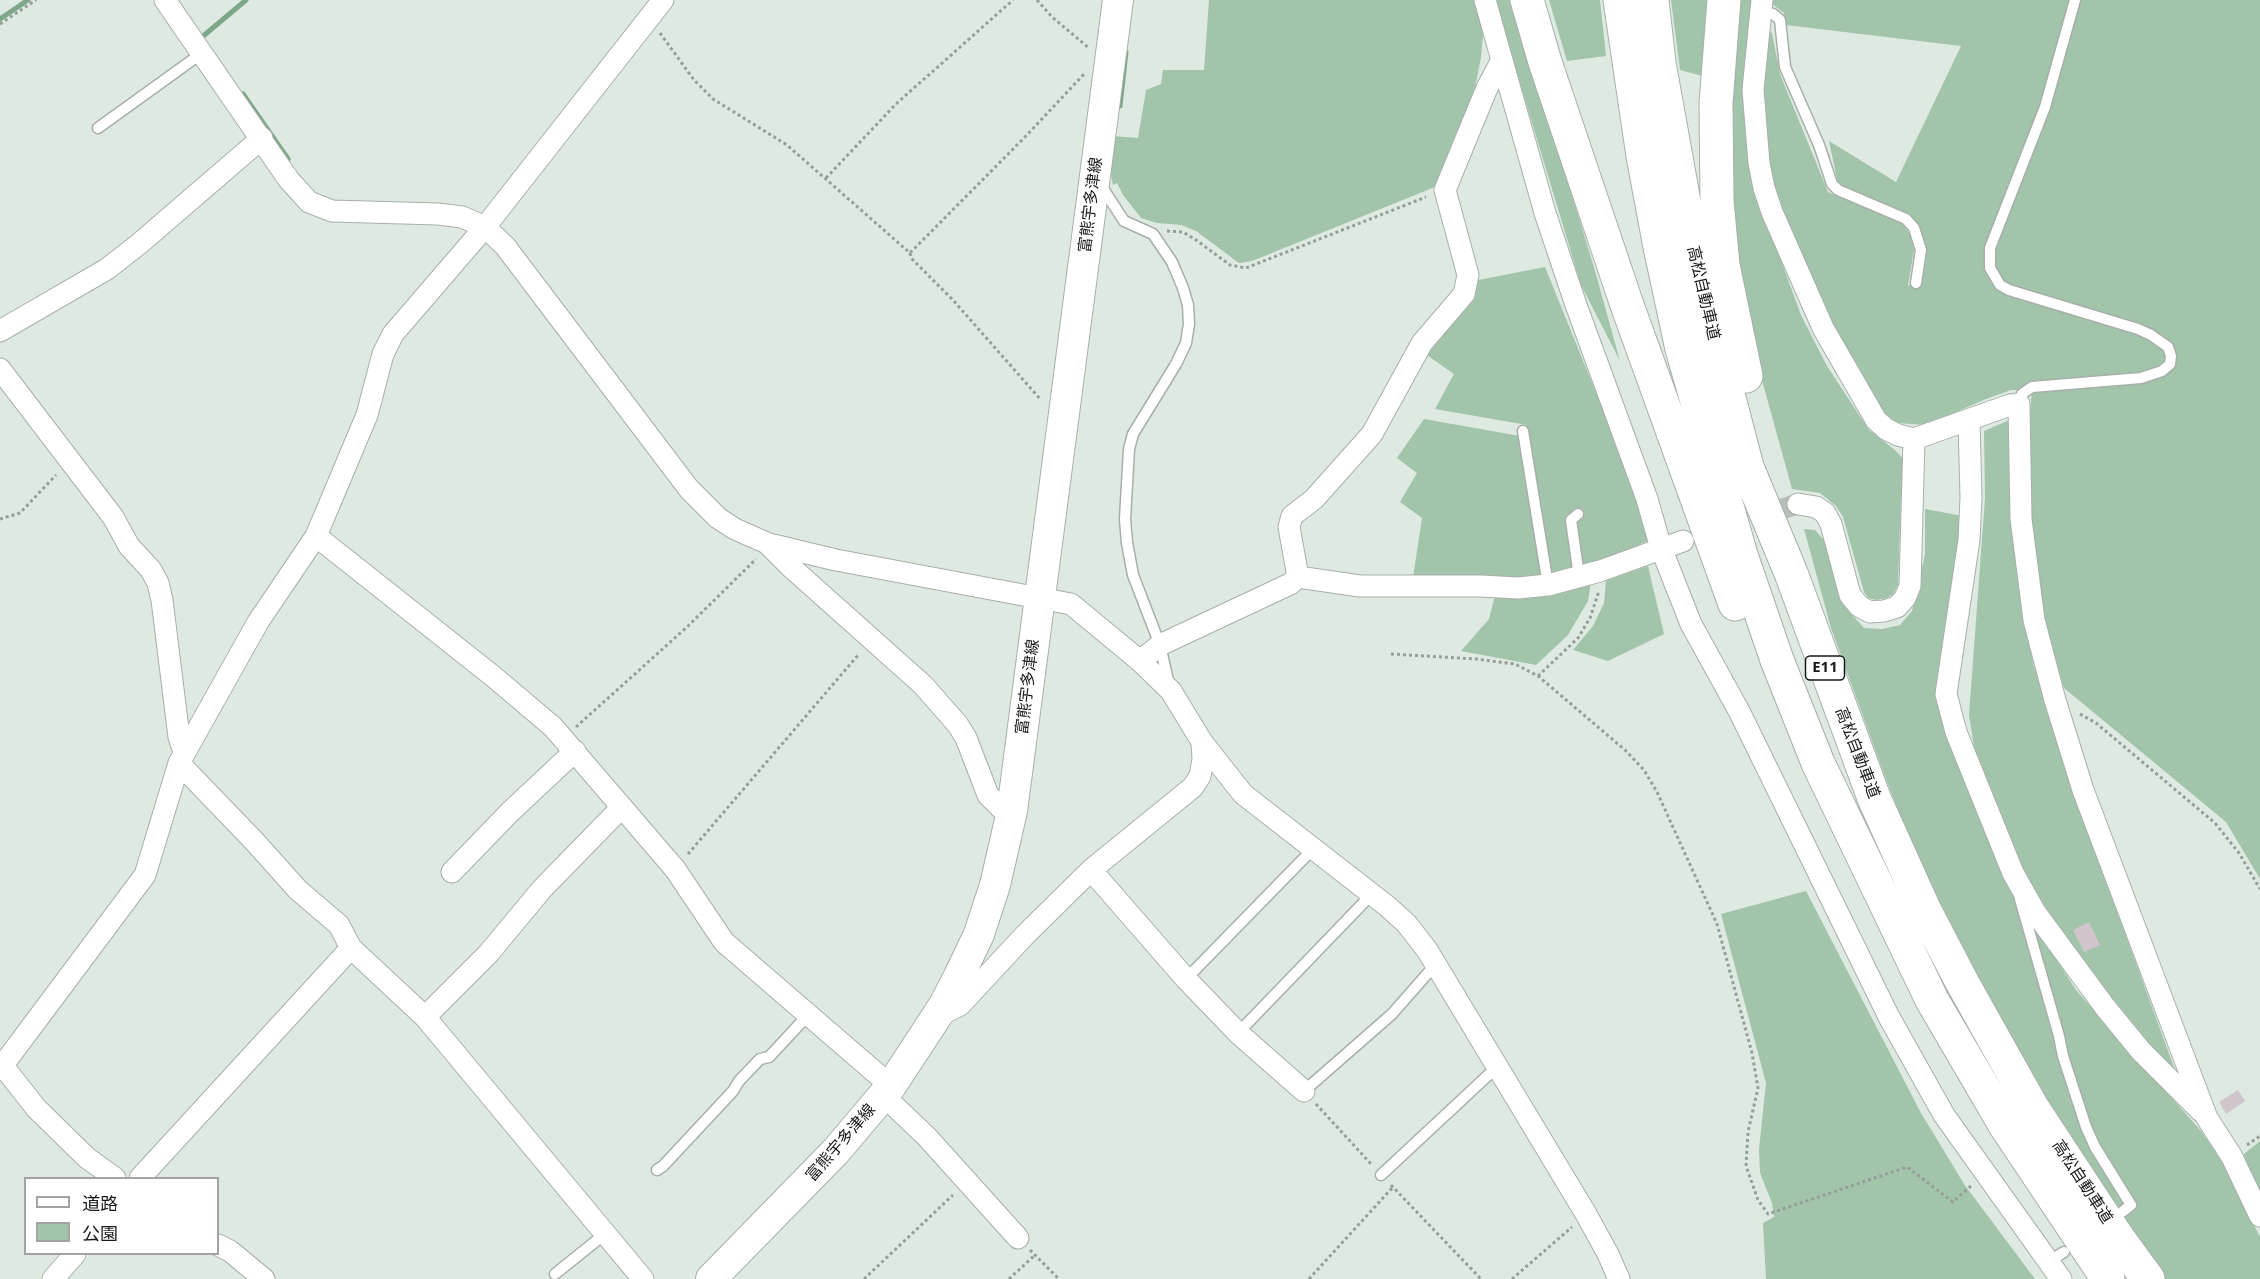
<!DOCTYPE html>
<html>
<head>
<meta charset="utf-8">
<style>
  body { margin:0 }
  #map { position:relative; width:2260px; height:1279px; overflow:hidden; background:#deeae1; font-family:"Noto Sans","Noto Sans JP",sans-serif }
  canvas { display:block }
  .legend { position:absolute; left:24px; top:1177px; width:195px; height:78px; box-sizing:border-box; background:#fff; border:2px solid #a2a3a2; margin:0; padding:8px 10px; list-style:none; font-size:18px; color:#161a17 }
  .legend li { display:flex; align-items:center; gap:12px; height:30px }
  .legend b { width:30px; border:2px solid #a2a3a2 }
</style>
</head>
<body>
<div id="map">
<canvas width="2260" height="1279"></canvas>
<ul class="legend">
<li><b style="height:8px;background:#fff"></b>道路</li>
<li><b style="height:16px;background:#a2c4ab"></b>公園</li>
</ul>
</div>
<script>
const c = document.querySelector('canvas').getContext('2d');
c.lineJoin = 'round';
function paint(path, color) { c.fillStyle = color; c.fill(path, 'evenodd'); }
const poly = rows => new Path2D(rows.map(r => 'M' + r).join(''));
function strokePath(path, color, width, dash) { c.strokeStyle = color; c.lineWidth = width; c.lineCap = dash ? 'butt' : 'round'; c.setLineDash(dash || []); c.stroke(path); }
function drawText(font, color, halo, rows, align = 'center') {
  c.font = font + ' "Noto Sans","Noto Sans JP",sans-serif'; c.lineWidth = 4.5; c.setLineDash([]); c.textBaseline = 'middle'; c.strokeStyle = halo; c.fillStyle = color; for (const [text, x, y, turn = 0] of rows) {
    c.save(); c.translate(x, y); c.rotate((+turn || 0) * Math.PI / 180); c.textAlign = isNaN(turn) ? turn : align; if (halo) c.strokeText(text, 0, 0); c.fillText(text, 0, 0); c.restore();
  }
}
paint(poly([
  [1209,0,1475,0,1484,26,1481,57,1470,113,1435,187,1252,261,1239,263,1196,231,1181,225,1157,223,1141,218,1123,195,1117,183,1113,185,1110,169,1113,136,1138,138,1146,90,1161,84,1163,70,1204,70],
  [1495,0,1513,0,1595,271,1620,361,1581,285],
  [1549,0,1600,0,1606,56,1567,61],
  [1671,0,1711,0,1706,77,1680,70],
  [1738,0,1753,0,1743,89,1749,163,1762,209,1801,315,1827,366,1869,430,1895,450,1906,462,1906,490,1901,492,1898,585,1893,594,1887,598,1876,600,1868,598,1864,592,1843,517,1836,506,1820,493,1792,489,1749,333,1726,169],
  [1773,0,2260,0,2260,879,2226,822,2064,688,2041,611,2028,523,2028,441,2032,390,2011,390,1986,399,1926,425,1897,423,1882,411,1824,310,1780,206,1771,171,1762,106,1767,29,1772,33,1780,74,1828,192,1903,224,1912,238,1914,250,1908,285,1917,287,1919,230,1838,184,1829,141,1896,182,1961,46,1786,25,1784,13,1772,4],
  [1545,267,1612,432,1637,499,1648,541,1579,569,1552,575,1527,425,1435,409,1454,374,1424,353,1471,298,1478,280],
  [2014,418,2009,455,2024,618,2033,663,2073,791,2182,1089,2105,1001,2018,864,1975,753,1969,715,1985,498,1984,431],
  [1424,419,1520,436,1543,578,1413,577,1422,518,1400,502,1417,473,1397,458],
  [1925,509,1963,516,1941,690,2035,926,2076,990,2201,1131,2221,1160,2260,1237,2260,1279,2161,1279,2084,1168,1935,904,1887,782,1831,628,1804,529,1815,530,1824,540,1836,563,1848,610,1864,628,1882,629,1900,625,1912,611,1925,555],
  [1648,566,1664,634,1608,661,1573,650,1593,626,1604,603,1606,581],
  [1591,582,1588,601,1568,635,1536,665,1461,651,1489,619,1495,595],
  [1806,891,1921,1113,1964,1184,2035,1279,1766,1279,1763,1223,1774,1217,1772,1203,1760,1173,1759,1149,1766,1083,1721,914],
  [2260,1141,2260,1195,2250,1174,2244,1154]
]), '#a2c4ab');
strokePath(poly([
  [0,19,28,0],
  [202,37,246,0],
  [243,94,288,159],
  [1120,106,1126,52]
]), '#7ea689', 5);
paint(poly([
  [2089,922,2100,945,2084,952,2073,930],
  [2238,1090,2245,1101,2226,1114,2219,1102]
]), '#d1c5cc');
strokePath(poly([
  [1721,528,1798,504]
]), '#b6c0b9', 21, [21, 10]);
const lane = poly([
  [1762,12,1773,14,1780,20,1785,67,1819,145,1832,184,1838,190,1906,219,1914,228,1921,250,1916,283],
  [98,128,202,53],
  [1100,184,1124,221,1153,234,1172,262,1183,288,1188,305,1189,324,1186,343,1176,364,1133,434,1129,449,1125,519,1127,543,1133,575,1160,645,1169,685],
  [2019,404,2022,394,2032,387,2141,378,2162,371,2170,364,2171,356,2168,347,2151,335,2138,329,2009,290,2000,285,1990,268,1990,248,2045,107,2075,0],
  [1523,431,1548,585],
  [1578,514,1571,520,1579,576],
  [2020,899,2059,1036,2063,1056,2086,1127,2095,1147,2131,1205,2122,1212],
  [1186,979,1313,849],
  [1238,1033,1372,894],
  [1304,1091,1392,1014,1435,965],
  [657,1170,663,1166,733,1091,739,1081,760,1059,769,1057,809,1014],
  [1381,1175,1498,1066],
  [2048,1262,2064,1252],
  [555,1274,606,1233]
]);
const street = poly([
  [165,0,289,180,309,202,332,211,438,214,462,217,485,227,505,246,689,489,718,518,735,529,769,544,836,560,1071,604,1140,661,1171,691,1202,742,1243,794,1387,906,1406,923,1427,950,1586,1214,1608,1254,1619,1279],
  [1485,0,1545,213,1576,305,1647,499,1661,548,1691,624,1739,711,1889,1017,1944,1115,2061,1279],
  [1762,0,1753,90,1759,163,1764,188,1772,212,1823,328,1876,420,1886,429,1898,435,1914,439,2010,405,2019,404,2021,519,2034,620,2055,700,2083,790,2207,1118,2232,1157,2260,1216],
  [0,331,107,269,139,244,262,138],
  [0,369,113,517,129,546,151,570,158,583,162,600,179,737,184,752],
  [1969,421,1971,498,1969,540,1946,694,1956,732,2013,873,2035,912,2105,1007,2141,1051,2201,1111],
  [1798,504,1816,507,1825,513,1831,524,1850,595,1859,606,1870,612,1884,611,1897,607,1905,598,1910,586,1914,439],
  [316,536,494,677,553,727,675,869,724,942,891,1086],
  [769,545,793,569,923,685,958,725,966,738,988,795,1001,808,1012,811],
  [1298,577,1289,527,1292,516,1314,499,1372,434,1422,343,1464,294,1468,275,1445,190,1487,88,1502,60],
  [1140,661,1160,645,1290,584,1298,577,1360,586,1481,586,1518,588,1548,585,1600,571,1683,541],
  [179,763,255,842,298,890,339,925,351,948,425,1017,643,1279],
  [1091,870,1186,979,1238,1033,1304,1091],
  [452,872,510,812,575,751],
  [940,1015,960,1005,1025,935,1091,870,1193,787,1200,776,1203,760,1202,742],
  [425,1017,488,954,542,889,622,807],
  [3,1066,36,1108,87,1158,115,1178],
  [0,1069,145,875,179,763,258,622,316,536,367,415,383,354,393,334,485,227,663,0],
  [883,1095,927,1137,1018,1238],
  [140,1178,351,948],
  [218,1245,230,1251,264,1279],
  [53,1279,75,1254]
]);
const secondary = poly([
  [711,1279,836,1151,891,1086,944,1005,959,976,979,934,995,885,1012,811,1118,0]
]);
const highway = poly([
  [1527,0,1545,62,1627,305,1735,604],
  [1620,0,1643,156,1660,247,1682,349,1741,555,1777,660,1818,763,1932,1000,2005,1125,2108,1279],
  [1652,0,1659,63,1691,241,1710,325,1747,467,1791,573,1874,798,1925,911,1962,982,2032,1107,2118,1238,2148,1279],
  [1724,0,1716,103,1717,201,1723,265,1746,376]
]);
strokePath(lane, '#a6b0a8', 13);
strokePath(street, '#a6b0a8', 23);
strokePath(secondary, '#a6b0a8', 32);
strokePath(highway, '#a6b0a8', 35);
strokePath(poly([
  [1037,0,1052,17,1089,48],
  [0,24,36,0],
  [660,33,694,80,713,99,787,145,910,253,1025,137,1085,73],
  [826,178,896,104,1013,0],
  [1167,231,1183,232,1196,240,1230,265,1246,268,1426,197],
  [910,253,911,258,953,300,1041,400],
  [0,519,20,513,56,475],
  [1391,654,1476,659,1515,664,1538,676,1625,750,1644,770,1657,792,1717,924,1752,1053,1758,1088,1748,1132,1746,1166,1758,1200,1768,1214,1907,1167,1953,1202,1972,1185],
  [1538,676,1578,638,1590,618,1599,591],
  [2080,714,2096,723,2215,823,2239,853,2260,889],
  [576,727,687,627,756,559],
  [688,854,859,654],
  [1316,1104,1372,1165],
  [2247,1145,2260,1136],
  [1391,1185,1481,1279],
  [1030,1250,1059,1279],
  [864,1279,953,1195],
  [1009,1279,1034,1256],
  [1309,1279,1393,1187],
  [1512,1279,1572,1227]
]), '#959e97', 3, [3, 3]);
strokePath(lane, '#fff', 10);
strokePath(street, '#fff', 21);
strokePath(secondary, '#fff', 30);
strokePath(highway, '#fff', 33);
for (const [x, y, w] of [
  [1825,668,39]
]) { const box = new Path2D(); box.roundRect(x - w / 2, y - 12, w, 24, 4.5); c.fillStyle = '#fff'; c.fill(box); strokePath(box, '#161a17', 1.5); }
drawText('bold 15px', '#161a17', null, [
  ["E11",1825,668]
]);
drawText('16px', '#161a17', '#fff', [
  ["富熊宇多津線",1091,205,-83],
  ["高松自動車道",1703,293,77],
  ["富熊宇多津線",1028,687,-83],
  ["高松自動車道",1857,753,69],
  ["富熊宇多津線",841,1143,-49],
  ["高松自動車道",2082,1182,57]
]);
</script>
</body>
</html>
